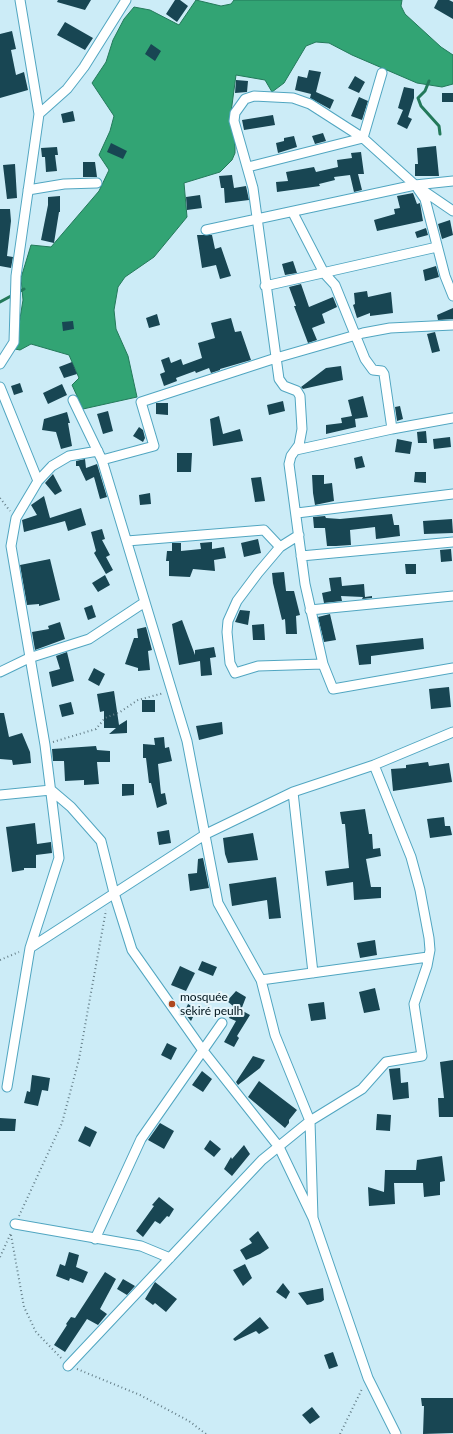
<!DOCTYPE html>
<html>
<head>
<meta charset="utf-8">
<style>
  body { margin:0 }
  canvas { display:block; background:#ccecf7 }
</style>
</head>
<body>
<canvas width="453" height="1434"></canvas>
<script>
const c = document.querySelector('canvas').getContext('2d');
c.lineJoin = 'round';
function paint(path, color) { c.fillStyle = color; c.fill(path, 'evenodd'); }
const poly = rows => new Path2D(rows.map(r => 'M' + r).join(''));
function strokePath(path, color, width, dash) { c.strokeStyle = color; c.lineWidth = width; c.lineCap = dash ? 'butt' : 'round'; c.setLineDash(dash || []); c.stroke(path); }
function drawText(font, color, halo, rows, align = 'center') {
  c.font = font + ' Lato,sans-serif'; c.lineWidth = 4; c.setLineDash([]); c.textBaseline = 'middle'; c.strokeStyle = halo; c.fillStyle = color; for (const [text, x, y, turn = 0] of rows) {
    c.save(); c.translate(x, y); c.rotate((+turn || 0) * Math.PI / 180); c.textAlign = isNaN(turn) ? turn : align; if (halo) c.strokeText(text, 0, 0); c.fillText(text, 0, 0); c.restore();
  }
}
const water = poly([
  [196,0,221,6,231,4,234,0,402,0,401,6,405,14,441,47,453,55,453,84,442,87,417,83,352,55,329,43,316,42,306,46,284,83,272,92,265,80,236,75,230,120,235,140,235,153,232,160,220,172,184,183,187,217,154,257,125,277,118,287,114,310,116,329,128,356,137,397,83,409,72,385,79,378,69,355,31,344,20,350,15,349,23,300,21,278,31,245,51,247,99,191,109,170,99,155,110,131,114,116,92,83,106,62,113,40,124,19,134,7,150,10,179,25,196,0]
]);
paint(water, '#32a474');
strokePath(water, '#23795a', 1);
strokePath(poly([
  [429,81,425,91,418,98,421,106,439,126,440,134],
  [0,302,24,289]
]), '#23795a', 3);
paint(poly([
  [58,0,91,0,85,10,57,2],
  [175,0,180,0,188,6,177,22,166,14],
  [438,0,449,0,453,2,453,19,434,8],
  [65,22,93,38,85,50,57,35],
  [12,31,16,49,11,50,16,75,24,72,28,90,0,98,0,34],
  [151,44,161,51,155,61,145,54],
  [309,70,321,72,316,92,334,100,330,109,310,98,311,94,295,90,298,76,307,78],
  [355,76,365,82,359,93,348,88],
  [236,80,248,81,247,92,235,93],
  [404,87,414,89,414,98,408,117,412,119,407,129,397,124,403,110,398,108],
  [442,93,453,93,453,102,442,102],
  [359,97,368,101,362,120,351,116],
  [73,111,75,121,63,123,61,114],
  [273,115,275,125,244,130,242,120],
  [323,133,326,141,315,144,312,136],
  [294,136,297,147,278,153,276,143,284,141,284,138],
  [111,143,127,151,123,159,107,152],
  [436,146,439,176,415,176,415,164,418,164,417,148],
  [57,147,58,155,55,155,57,171,46,172,45,157,42,157,41,148],
  [361,152,364,174,358,174,362,190,354,192,350,175,334,177,335,180,319,184,320,186,277,192,276,182,288,181,286,172,314,167,316,172,338,167,337,160,352,158,351,153],
  [83,162,95,162,97,177,83,177],
  [15,164,17,198,7,199,3,165],
  [232,175,234,188,246,186,249,200,225,203,224,188,221,188,219,176],
  [413,193,417,204,420,203,423,221,377,231,374,220,395,214,394,209,400,208,397,196],
  [200,195,202,208,187,210,186,197],
  [60,196,60,212,59,212,54,243,41,240,48,205,48,197],
  [0,209,10,209,11,221,7,256,13,257,11,268,0,266],
  [450,220,453,235,442,239,438,224],
  [426,228,428,235,417,238,415,232],
  [197,235,212,235,215,249,221,247,231,276,220,279,216,265,202,268],
  [293,261,297,273,285,275,282,264],
  [436,266,439,277,425,281,423,270],
  [301,284,309,307,333,297,337,307,322,314,325,323,312,328,317,340,308,343,294,306,296,306,289,287],
  [367,291,368,297,391,292,393,313,370,316,370,313,357,318,353,305,355,304,354,293],
  [453,308,453,319,438,320,437,315],
  [157,314,160,325,149,328,146,318],
  [231,318,235,332,241,331,251,360,220,369,220,370,211,373,209,368,196,373,195,371,176,378,177,381,164,386,160,374,165,372,161,360,169,357,171,363,181,359,183,365,202,358,198,343,215,338,211,323],
  [73,321,74,329,63,331,62,322],
  [435,332,440,351,432,353,427,334],
  [72,362,77,374,64,378,59,367],
  [341,366,343,380,303,389,301,387,326,368],
  [20,383,23,392,14,395,11,386],
  [62,384,67,395,48,404,43,393],
  [363,396,368,417,355,419,356,427,326,434,326,425,342,423,341,418,352,416,348,400],
  [283,401,285,411,269,415,267,405],
  [156,403,168,403,168,415,156,414],
  [400,406,403,419,397,421,395,407],
  [108,411,113,431,103,434,97,414],
  [67,412,70,423,68,423,72,446,61,449,56,432,42,430,44,419],
  [219,416,223,434,240,429,243,441,213,446,210,419],
  [139,427,143,430,145,438,143,442,133,436],
  [426,431,427,443,418,443,417,432],
  [450,437,451,447,434,449,433,439],
  [397,439,412,442,410,454,395,452],
  [177,453,192,453,191,472,177,472],
  [362,456,365,467,356,469,354,458],
  [85,459,86,468,97,464,107,497,100,499,94,477,86,481,79,466,76,466,76,461],
  [415,472,426,472,426,483,414,482],
  [53,474,62,491,55,495,45,483],
  [312,475,324,475,324,484,332,483,334,501,315,505,313,493],
  [261,477,265,501,255,502,251,478],
  [150,493,151,504,140,505,139,495],
  [44,496,50,518,81,508,86,525,68,531,65,521,24,532,22,520,37,515,31,505],
  [392,514,394,525,399,525,400,536,376,539,375,527,350,530,351,545,336,546,327,546,325,528,314,528,313,517,325,516,326,518,340,519],
  [452,519,453,533,424,534,423,521],
  [102,529,105,539,102,540,110,555,106,557,113,570,106,574,94,553,96,551,91,532],
  [258,539,261,553,244,557,241,543],
  [212,542,212,549,224,547,226,558,214,560,215,571,193,569,190,577,169,576,169,561,166,561,167,551,172,551,172,543,181,543,181,551,201,549,200,543],
  [451,549,452,561,441,562,440,550],
  [50,559,60,600,39,606,39,604,27,605,20,565],
  [405,564,416,564,416,574,406,574],
  [284,572,286,591,294,591,300,615,296,616,297,634,286,634,285,619,282,620,273,583,272,573],
  [105,575,110,585,98,592,92,583],
  [341,577,342,586,364,584,365,597,372,596,372,598,362,599,363,597,341,596,342,601,324,603,322,593,331,591,329,578],
  [92,605,96,617,88,620,84,608],
  [240,610,250,611,248,625,235,622],
  [330,614,336,640,324,642,318,617],
  [182,620,195,655,195,650,214,647,216,657,210,658,212,675,201,676,200,661,179,665,172,624],
  [60,622,65,639,35,650,32,632,49,629,48,626],
  [264,624,265,640,253,640,252,625],
  [146,627,152,650,148,651,150,670,138,671,138,668,125,664,134,638,138,638,137,629],
  [423,638,424,649,371,656,371,664,359,665,356,645],
  [67,652,74,681,52,687,49,672,60,669,56,656],
  [94,668,105,674,99,686,88,680],
  [449,687,451,707,431,709,429,689],
  [114,691,119,725,127,720,127,733,109,734,116,728,104,728,104,711,100,712,97,694],
  [142,700,155,700,155,712,142,712],
  [71,702,74,714,62,717,59,705],
  [0,713,4,713,9,737,22,733,30,752,31,763,13,765,12,760,0,759],
  [222,722,223,734,199,740,196,726],
  [164,737,165,748,169,747,172,761,158,764,161,794,165,793,167,804,157,808,151,783,149,783,146,758,143,758,143,744,155,745,154,738],
  [96,746,97,750,110,751,110,762,97,762,99,784,84,785,84,780,65,781,64,761,53,761,52,749],
  [428,762,429,766,449,763,452,782,393,791,391,769,406,768,406,765],
  [122,784,134,784,134,795,122,796],
  [365,809,369,834,372,834,373,849,380,848,381,856,366,859,371,887,381,887,381,898,354,900,353,882,327,886,325,871,349,868,345,824,342,824,340,812],
  [444,817,445,826,450,826,452,835,430,838,427,819],
  [35,823,37,844,51,842,52,853,36,855,36,868,24,868,24,870,12,872,6,827],
  [169,830,171,843,159,845,157,832],
  [253,833,258,860,228,863,225,854,223,838],
  [203,858,209,888,190,891,188,874,197,873,198,859],
  [276,877,281,918,269,919,267,900,232,906,229,884],
  [375,940,377,955,360,958,357,943],
  [202,961,217,967,213,976,198,970],
  [180,966,195,973,186,991,171,985],
  [375,988,380,1010,364,1013,359,992],
  [236,991,246,997,241,1010,250,1015,237,1036,239,1038,234,1047,224,1042,236,1021,229,1018,233,1006,227,1001],
  [324,1002,326,1019,311,1021,308,1004],
  [188,1004,197,1009,191,1021,184,1013],
  [167,1043,177,1048,171,1060,161,1055],
  [253,1056,265,1060,260,1068,238,1085,236,1082],
  [453,1060,453,1117,439,1117,438,1098,444,1098,440,1062],
  [400,1068,401,1083,408,1082,409,1098,393,1100,389,1069],
  [202,1071,212,1079,203,1092,192,1085],
  [32,1075,50,1078,48,1091,42,1090,38,1106,24,1103,27,1091,30,1092],
  [259,1081,297,1110,289,1120,289,1123,285,1128,248,1097],
  [377,1114,391,1115,390,1131,376,1130],
  [0,1118,16,1119,15,1131,0,1131],
  [160,1123,174,1131,164,1149,148,1140],
  [85,1126,97,1132,90,1147,78,1141],
  [210,1140,221,1149,214,1157,204,1149],
  [244,1145,250,1154,232,1176,224,1169,231,1157,232,1159],
  [442,1156,445,1181,440,1182,440,1195,424,1197,423,1183,394,1183,395,1204,369,1206,368,1187,384,1192,385,1170,416,1170,417,1160],
  [159,1197,174,1209,169,1217,167,1216,160,1224,155,1221,143,1237,136,1231,154,1206,152,1205],
  [258,1231,269,1248,260,1254,246,1260,240,1250,252,1243,249,1239],
  [69,1252,79,1255,76,1267,88,1272,83,1283,70,1278,69,1281,56,1276,60,1264,65,1266],
  [245,1264,252,1278,243,1286,233,1270],
  [105,1272,116,1279,100,1309,107,1314,98,1325,87,1319,65,1352,54,1345,67,1325,66,1324,71,1317,75,1318],
  [123,1279,135,1286,127,1295,117,1289],
  [155,1282,177,1299,166,1312,155,1303,153,1305,145,1299],
  [283,1283,290,1292,286,1299,276,1292],
  [323,1288,324,1300,321,1302,307,1305,298,1293],
  [260,1317,269,1328,259,1334,256,1331,235,1341,233,1339],
  [333,1352,338,1366,329,1369,324,1355],
  [421,1398,453,1398,453,1433,423,1434,424,1406,422,1406],
  [312,1407,320,1417,310,1424,302,1415]
]), '#184653');
const minor = poly([
  [39,114,67,89,84,67,126,0],
  [248,167,363,138,382,73],
  [418,189,425,199,445,276,453,296],
  [28,190,64,184,97,183],
  [453,211,415,185,363,138,310,104,293,98,254,96,245,99,235,113,234,121,253,188,279,379,284,386,297,391,300,396,302,429,299,445,291,456,289,464,305,584,323,664,333,689,453,668],
  [293,213,324,273,335,285,365,359,373,370,382,371,384,374,392,429,296,450],
  [206,230,415,185,453,181],
  [265,286,437,247],
  [0,364,14,342,16,276,39,114,20,0],
  [0,387,38,481,16,518,11,546,45,745,59,858,30,948,7,1087],
  [73,400,102,460,187,741,218,903,261,980,275,1035,310,1121,313,1218],
  [392,429,453,418],
  [102,460,154,446,141,402,276,358,363,333,390,328,453,325],
  [38,481,52,466,69,456,98,451],
  [297,513,453,494],
  [299,535,280,547,258,573,237,601,228,621,227,632,230,663,235,673,258,666,323,664],
  [127,541,264,530,280,547],
  [301,556,453,542],
  [310,610,453,596],
  [0,672,29,658,89,639,145,602],
  [293,792,313,973],
  [0,795,51,790,71,807,101,841,114,893,132,950,204,1052,279,1147,313,1218,368,1378,396,1434],
  [30,948,206,834,293,792,374,765,453,732],
  [261,980,428,957],
  [15,1224,141,1246,170,1258],
  [95,1239,141,1139,222,1023],
  [68,1366,262,1160,310,1121,362,1089,386,1062,422,1056,414,1004,427,966,430,950,429,938,420,890,411,857,374,765]
]);
strokePath(minor, '#51a6c1', 11);
strokePath(poly([
  [0,498,10,511],
  [53,742,96,729,105,718,120,712,138,700,164,693],
  [0,960,19,952],
  [19,1216,62,1123,79,1059,106,910],
  [11,1235,24,1307,36,1332,62,1359],
  [0,1257,11,1233],
  [77,1369,140,1395,189,1421,206,1434],
  [340,1434,362,1389]
]), '#647e88', 2, [1, 3]);
strokePath(minor, '#fff', 9);
for (const [x, y, r, color] of [
  [172,1004,4,"#af491f"]
]) { const dot = new Path2D(); dot.arc(x, y, r, 0, 2 * Math.PI); c.fillStyle = color; c.fill(dot); strokePath(dot, '#e6f6fb', 1.5); }
drawText('12px', '#00151d', '#e6f6fb', [
  ["mosquée",180,997],
  ["sekiré peulh",180,1011]
], 'left');
</script>
</body>
</html>
